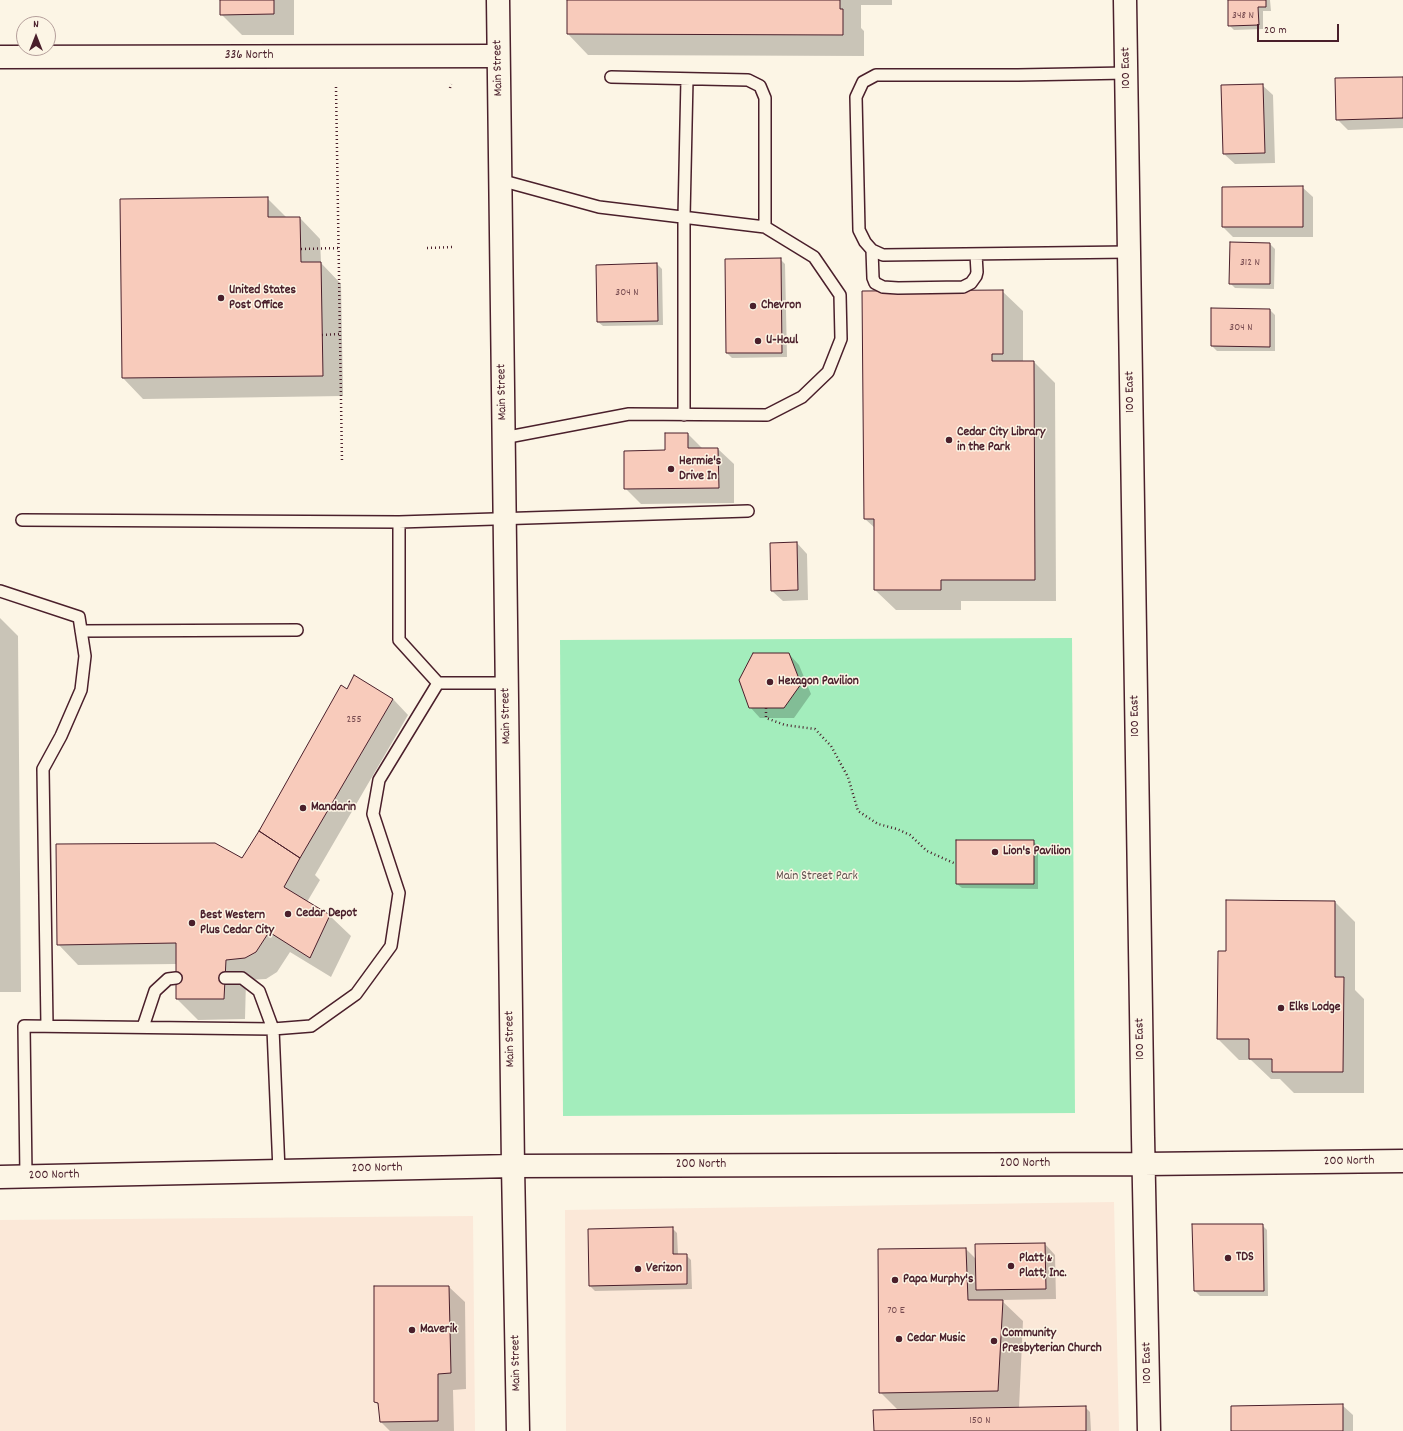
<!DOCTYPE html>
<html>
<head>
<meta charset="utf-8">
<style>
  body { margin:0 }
  #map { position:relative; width:1403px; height:1431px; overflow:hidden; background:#fcf5e5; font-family:Dekko,sans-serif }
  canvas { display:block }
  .north { position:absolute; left:16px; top:16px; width:40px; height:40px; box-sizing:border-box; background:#fcf5e5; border:1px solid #b59f9b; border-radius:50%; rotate:0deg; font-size:11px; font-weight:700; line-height:16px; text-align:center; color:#4a1f2b }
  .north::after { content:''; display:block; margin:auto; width:14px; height:18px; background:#4a1f2b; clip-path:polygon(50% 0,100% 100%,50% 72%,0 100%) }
  .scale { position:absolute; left:1257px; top:24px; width:82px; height:18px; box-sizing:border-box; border:2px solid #4a1f2b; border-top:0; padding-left:5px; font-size:12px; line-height:14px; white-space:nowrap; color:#4a1f2b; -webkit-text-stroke:3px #fcf5e5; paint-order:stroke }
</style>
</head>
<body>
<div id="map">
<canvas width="1403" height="1431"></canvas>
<div class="north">N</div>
<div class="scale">20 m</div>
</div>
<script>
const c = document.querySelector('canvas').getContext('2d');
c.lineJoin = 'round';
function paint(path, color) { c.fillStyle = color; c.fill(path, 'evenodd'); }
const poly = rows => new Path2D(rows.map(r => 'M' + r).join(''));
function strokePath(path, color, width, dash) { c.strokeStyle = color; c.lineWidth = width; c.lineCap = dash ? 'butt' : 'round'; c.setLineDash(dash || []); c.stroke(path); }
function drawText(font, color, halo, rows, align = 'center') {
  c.font = font + ' Dekko,sans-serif'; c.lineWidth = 3; c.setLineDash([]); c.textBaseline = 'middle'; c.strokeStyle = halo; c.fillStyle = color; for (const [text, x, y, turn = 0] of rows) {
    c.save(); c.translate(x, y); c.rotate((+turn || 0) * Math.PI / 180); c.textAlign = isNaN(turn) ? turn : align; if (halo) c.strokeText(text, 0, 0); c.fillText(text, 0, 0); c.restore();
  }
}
paint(poly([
  [1114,1202,1119,1431,566,1431,565,1210],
  [473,1216,475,1431,0,1431,0,1220]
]), '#fbe8d8');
paint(poly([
  [1072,638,1075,1113,563,1116,560,640]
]), '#a3edbc');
paint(poly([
  [221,0,294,0,294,35,242,35,221,14],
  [568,0,892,0,892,5,861,5,861,28,864,31,864,56,588,55,568,34],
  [1229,0,1270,0,1271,11,1263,11,1263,29,1234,30,1229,25],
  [1403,78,1403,128,1348,130,1337,119],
  [1262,85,1273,95,1275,163,1235,164,1224,154],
  [1302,187,1313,197,1313,237,1233,237,1223,227],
  [267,198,287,218,300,218,320,239,321,263,341,284,343,396,143,399,123,378],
  [1270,244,1275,249,1274,289,1235,288,1230,283],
  [780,259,785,264,787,357,732,358,727,353],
  [657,264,662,269,663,325,603,326,598,322],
  [1002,291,1023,311,1023,362,1034,362,1055,383,1056,601,961,601,961,610,896,610,875,590,875,528,865,519],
  [1212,309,1270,310,1275,315,1275,351,1217,351,1212,346],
  [688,434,703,449,718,449,734,464,734,503,641,504,625,488],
  [797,543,807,554,808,600,783,601,772,591],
  [0,618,18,636,21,992,0,992],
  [789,654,799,665,811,694,794,718,760,718,750,707],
  [347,690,393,699,408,715,315,875,320,880,307,902,330,916,351,936,331,977,290,952,277,972,266,979,246,980,245,1019,198,1020,177,999,177,964,78,965,58,944,243,859],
  [1033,841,1038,846,1038,889,962,888,957,884],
  [1335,902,1355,922,1355,990,1364,999,1364,1093,1294,1093,1280,1079,1271,1079,1251,1060,1239,1060,1218,1039,1227,952],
  [1193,1225,1262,1225,1267,1230,1268,1296,1200,1296,1195,1291],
  [672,1228,677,1233,678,1255,686,1255,691,1260,692,1289,595,1291,590,1286,589,1230],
  [1045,1244,1055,1255,1056,1299,1001,1300,1023,1321,1019,1408,1085,1407,1090,1412,1091,1431,874,1431,899,1411,880,1392,966,1249,976,1259,976,1245],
  [449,1287,465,1302,466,1389,453,1390,454,1431,390,1431,381,1422,379,1406,375,1401],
  [1342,1405,1353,1415,1353,1431,1232,1431]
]), '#0003');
const building = poly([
  [220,0,274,0,274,14,220,15,220,0],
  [567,0,840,0,840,9,843,9,843,35,567,34,567,0],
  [1228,0,1266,0,1266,7,1258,7,1259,25,1228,26,1228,0],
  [1403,77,1403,118,1336,120,1335,78,1403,77],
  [1263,84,1265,153,1223,154,1221,85,1263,84],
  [1303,186,1303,227,1222,227,1222,187,1303,186],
  [268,197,268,217,300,217,301,262,321,262,323,376,122,378,120,199,268,197],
  [1230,242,1270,243,1270,284,1229,284,1230,242],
  [781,258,782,353,726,353,725,259,781,258],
  [657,263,658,321,597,322,596,265,657,263],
  [1003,290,1003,354,992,354,992,361,1034,361,1035,580,941,580,941,590,874,590,874,519,864,519,862,291,1003,290],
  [1211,308,1270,309,1270,347,1211,346,1211,308],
  [665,433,688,433,688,448,718,448,719,488,624,489,624,451,665,450,665,433],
  [797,542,798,590,771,591,770,543,797,542],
  [753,653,789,653,801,684,784,708,749,708,739,680,753,653],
  [354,675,393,699,300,858,259,831,341,685,347,689,354,675],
  [259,831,300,858,284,887,330,915,310,958,269,932,256,952,245,958,226,960,224,999,176,999,176,943,57,945,56,844,215,843,242,858,259,831],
  [956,840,1034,840,1034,884,956,884,956,840],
  [1226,900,1335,901,1335,977,1344,977,1343,1072,1272,1072,1272,1059,1249,1059,1249,1039,1217,1039,1218,951,1226,951,1226,900],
  [1192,1224,1263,1224,1264,1291,1194,1291,1192,1224],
  [673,1227,673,1254,687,1254,687,1284,589,1286,588,1229,673,1227],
  [1045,1243,1046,1289,976,1290,975,1244,1045,1243],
  [966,1248,968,1300,1003,1300,998,1391,879,1393,878,1249,966,1248],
  [374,1286,449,1286,451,1373,438,1374,438,1421,380,1422,378,1403,374,1402,374,1286],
  [1343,1404,1343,1431,1231,1431,1231,1406,1343,1404],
  [1086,1406,1086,1431,874,1431,873,1410,1086,1406]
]);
paint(building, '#f8cbbb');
strokePath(building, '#4a1f2b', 1);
const service = poly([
  [1127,73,1018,75,876,75,863,82,856,97,859,230,865,242,872,250,883,255,1129,252],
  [611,77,748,80,760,86,765,98,765,227],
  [500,180,599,207,765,227,814,257,840,295,841,339,828,372,802,397,767,415,629,414,503,438],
  [872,250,873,278,875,283,883,287,898,288,963,287,971,283,976,276,977,272,976,254],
  [684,415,684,217,687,79],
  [22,520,399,522],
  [0,591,79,617,85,656,81,690,61,736,43,769,47,1026],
  [81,631,297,630],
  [438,683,399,640,399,522,748,511],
  [225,978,242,978,259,991,273,1029,279,1171],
  [143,1027,155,991,168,979,176,978],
  [26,1176,24,1026,273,1029,311,1026,356,994,391,946,399,893,373,814,379,780,438,683,507,683]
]);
const minor = poly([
  [1125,0,1143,1137,1149,1431],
  [0,57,498,56],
  [513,1166,1144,1164,1403,1161]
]);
const primary = poly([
  [498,0,513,1166,518,1431],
  [0,1177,513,1166]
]);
strokePath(service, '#4a1f2b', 14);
strokePath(minor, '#4a1f2b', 25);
strokePath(primary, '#4a1f2b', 25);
strokePath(poly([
  [336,87,342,463],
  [450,88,451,84],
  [427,248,454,247],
  [301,249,339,248],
  [322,335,340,334],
  [766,708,766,718,785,725,815,729,831,746,848,777,858,811,878,824,897,829,910,835,927,851,956,864]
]), '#4a1f2b', 2.5, [1, 3]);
strokePath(service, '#fcf5e5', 11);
strokePath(minor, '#fcf5e5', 22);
strokePath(primary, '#fcf5e5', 22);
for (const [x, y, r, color] of [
  [221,298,4,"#4a1f2b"],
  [753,306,4,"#4a1f2b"],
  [758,341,4,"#4a1f2b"],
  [949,440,4,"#4a1f2b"],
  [671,469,4,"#4a1f2b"],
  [770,682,4,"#4a1f2b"],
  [303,808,4,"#4a1f2b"],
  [995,852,4,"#4a1f2b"],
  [288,914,4,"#4a1f2b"],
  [192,923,4,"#4a1f2b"],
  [1281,1008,4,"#4a1f2b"],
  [1228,1258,4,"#4a1f2b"],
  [1011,1266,4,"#4a1f2b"],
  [638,1269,4,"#4a1f2b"],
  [895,1280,4,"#4a1f2b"],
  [412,1330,4,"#4a1f2b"],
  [899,1339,4,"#4a1f2b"],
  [994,1341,4,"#4a1f2b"]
]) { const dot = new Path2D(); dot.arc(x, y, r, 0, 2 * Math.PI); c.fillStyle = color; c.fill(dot); strokePath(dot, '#fcf5e5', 1.5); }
drawText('11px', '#764a4f', null, [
  ["348 N",1243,16],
  ["312 N",1250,263],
  ["304 N",627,293],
  ["304 N",1241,328],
  ["255",354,720],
  ["70 E",896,1311],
  ["150 N",980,1421]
]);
drawText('13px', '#4a1f2b', '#fcf5e5', [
  ["336 North",249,56],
  ["Main Street",499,68,-91],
  ["100 East",1127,68,-91],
  ["Main Street",503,392,-91],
  ["100 East",1131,392,-91],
  ["Main Street",507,716,-91],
  ["100 East",1136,716,-91],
  ["Main Street",511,1039,-91],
  ["100 East",1141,1039,-91],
  ["200 North",1349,1162,-1],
  ["200 North",1025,1164],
  ["200 North",701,1165],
  ["200 North",377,1169,-1],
  ["200 North",54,1176,-1],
  ["Main Street",517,1363,-91],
  ["100 East",1148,1363,-91]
]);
drawText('bold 13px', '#4a1f2b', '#fcf5e5', [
  ["United States",229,291],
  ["Post Office",229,306],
  ["Chevron",761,306],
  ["U-Haul",766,341],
  ["Cedar City Library",957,433],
  ["in the Park",957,448],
  ["Hermie's",679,462],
  ["Drive In",679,477],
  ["Hexagon Pavilion",778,682],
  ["Mandarin",311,808],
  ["Lion's Pavilion",1003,852],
  ["Cedar Depot",296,914],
  ["Best Western",200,916],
  ["Plus Cedar City",200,931],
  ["Elks Lodge",1289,1008],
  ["TDS",1236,1258],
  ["Platt &",1019,1259],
  ["Platt, Inc.",1019,1274],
  ["Verizon",646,1269],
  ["Papa Murphy's",903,1280],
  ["Maverik",420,1330],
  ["Community",1002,1334],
  ["Presbyterian Church",1002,1349],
  ["Cedar Music",907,1339]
], 'left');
drawText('13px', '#60524f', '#fcf5e5', [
  ["Main Street Park",817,877]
]);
</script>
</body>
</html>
